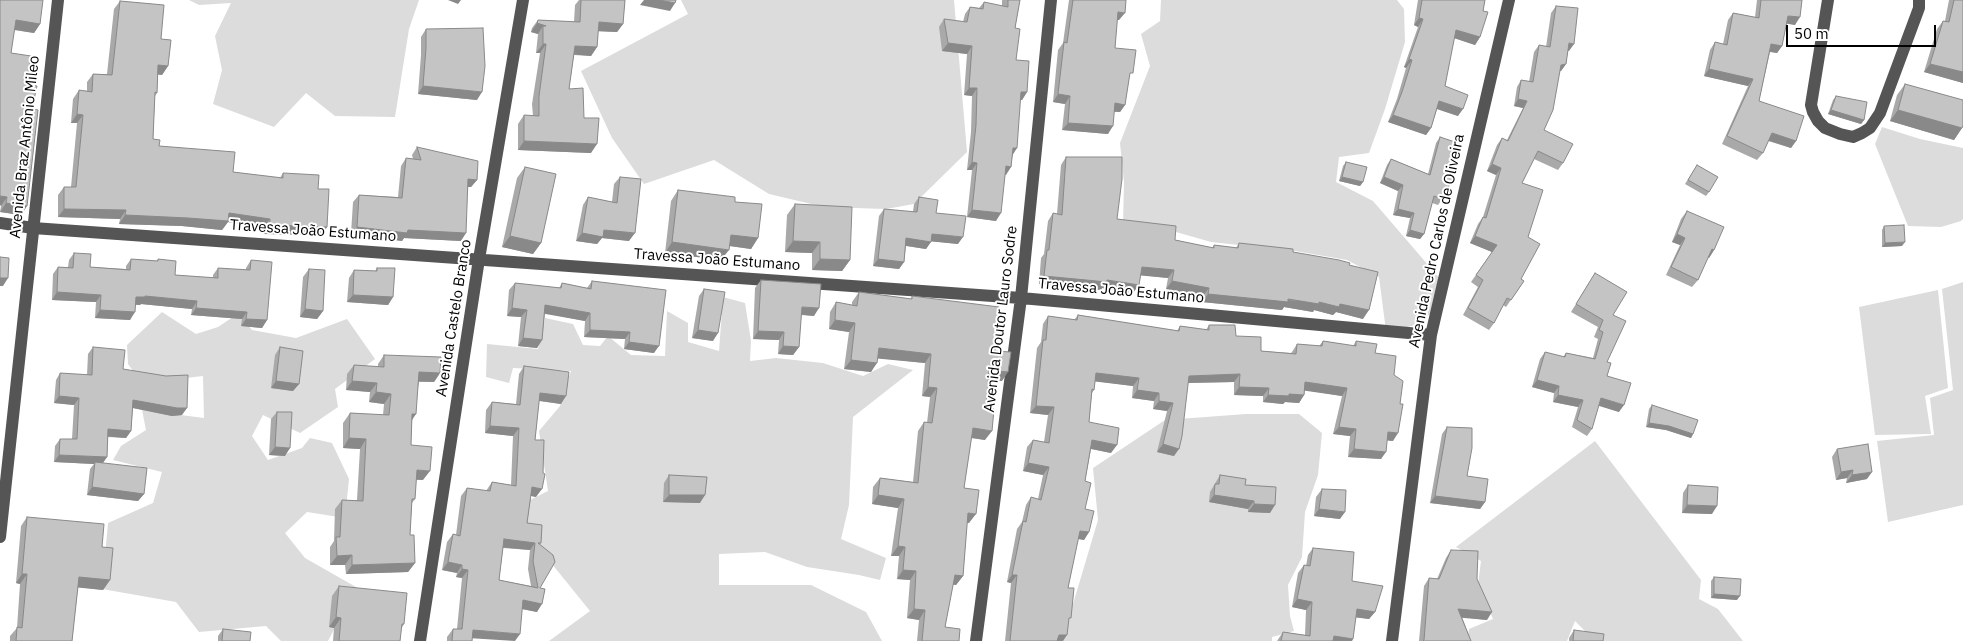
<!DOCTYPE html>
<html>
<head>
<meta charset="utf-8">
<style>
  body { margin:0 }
  #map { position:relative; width:1963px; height:641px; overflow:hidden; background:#fff; font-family:"IBM Plex Sans",sans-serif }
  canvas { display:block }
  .scale { position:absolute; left:1786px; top:25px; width:150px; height:22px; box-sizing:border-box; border:2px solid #000; border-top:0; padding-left:6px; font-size:15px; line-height:18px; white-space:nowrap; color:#000; -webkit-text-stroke:4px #fff; paint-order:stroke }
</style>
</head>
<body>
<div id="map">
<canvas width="1963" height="641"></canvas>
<div class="scale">50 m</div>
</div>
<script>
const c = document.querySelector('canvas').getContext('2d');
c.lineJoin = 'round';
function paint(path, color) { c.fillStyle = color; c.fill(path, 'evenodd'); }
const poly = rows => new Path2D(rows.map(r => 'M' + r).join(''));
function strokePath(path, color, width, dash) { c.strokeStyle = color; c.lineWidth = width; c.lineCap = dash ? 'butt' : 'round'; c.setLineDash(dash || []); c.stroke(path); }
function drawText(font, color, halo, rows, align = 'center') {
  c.font = font + ' "IBM Plex Sans",sans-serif'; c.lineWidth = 4; c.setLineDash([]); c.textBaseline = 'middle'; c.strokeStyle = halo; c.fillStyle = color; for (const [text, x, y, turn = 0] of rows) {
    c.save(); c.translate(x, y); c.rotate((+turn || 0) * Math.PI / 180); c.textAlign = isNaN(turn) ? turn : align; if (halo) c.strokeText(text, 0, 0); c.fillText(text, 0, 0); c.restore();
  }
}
paint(poly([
  [189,0,419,0,409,29,395,117,335,116,306,93,274,127,213,104,222,70,215,36,231,3,199,5],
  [681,0,954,0,967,152,914,204,886,209,824,207,769,194,714,160,644,184,612,138,581,71,688,14],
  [1161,0,1397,0,1404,9,1405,42,1385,109,1369,153,1339,157,1336,182,1373,201,1441,280,1432,313,1412,326,1386,331,1379,277,1347,260,1295,251,1211,242,1162,228,1123,225,1124,182,1120,143,1150,66,1141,34,1160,21],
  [1882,127,1920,139,1963,148,1963,219,1961,221,1941,227,1908,226,1875,144],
  [1963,282,1963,505,1888,522,1877,441,1934,435,1930,398,1953,390,1942,289],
  [1938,290,1948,388,1925,396,1931,434,1875,435,1859,307],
  [723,297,745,303,751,341,750,361,776,358,823,363,863,376,888,364,913,370,853,417,849,505,841,539,886,558,880,580,859,575,807,567,765,552,719,554,719,585,811,585,866,612,882,641,549,641,590,611,539,548,526,522,524,503,548,491,539,431,560,406,571,371,513,368,509,383,486,377,487,344,538,349,545,318,573,324,583,345,600,346,608,336,631,355,665,356,667,311,688,323,688,342,719,351],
  [162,312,196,334,218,327,239,313,252,330,296,338,347,319,375,359,335,389,338,407,300,433,263,415,252,436,268,460,302,448,310,438,332,443,349,479,345,518,307,512,285,533,305,558,356,587,328,641,281,641,266,626,199,632,176,602,102,589,108,523,153,503,162,472,113,460,121,446,146,430,142,410,204,418,203,376,142,383,128,364,127,345],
  [1246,414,1299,414,1322,433,1318,475,1305,512,1302,557,1288,585,1290,616,1294,631,1272,637,1272,641,1062,641,1098,520,1093,468,1165,420],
  [1595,441,1701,580,1699,599,1718,609,1743,641,1595,641,1575,621,1567,641,1467,641,1469,629,1493,619,1478,584,1481,561,1456,547]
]), '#dcdcdc');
strokePath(poly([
  [1828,0,1811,105,1813,112,1818,121,1825,128,1840,134,1853,137,1862,133,1870,128,1880,113,1919,8,1919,0],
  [0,223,33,228,1021,298,1431,335],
  [0,537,58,0],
  [420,641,479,259,523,0],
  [976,641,1021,298,1051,0],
  [1392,641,1431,335,1509,0]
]), '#555', 12);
paint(poly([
  [0,0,40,24,34,33,14,30,11,53,26,84,32,109,27,206,21,215,0,212,1,206],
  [579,0,625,0,623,24,617,32,598,31,597,47,591,56,574,55,569,89,584,118,591,153,518,150,518,124,524,115,533,116,532,104,540,53,536,53,538,34,531,32,532,28,538,20,574,22,575,5],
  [1002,0,1020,0,1015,28,1016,60,1027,92,1022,100,1020,100,1011,167,1005,175,996,221,967,217,972,170,967,170,971,132,972,96,964,95,967,54,942,51,939,27,944,19,963,22,965,14,970,7,979,8,984,2,1002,6],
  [1069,0,1126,0,1119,20,1117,20,1115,48,1129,79,1125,105,1120,112,1114,112,1108,134,1062,130,1065,104,1053,102,1058,50,1063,43],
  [1418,0,1485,0,1483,11,1480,37,1475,45,1454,38,1445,86,1458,116,1437,109,1431,128,1426,135,1388,122,1397,99,1406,68,1404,67,1418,27,1414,25],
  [1757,0,1802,0,1795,25,1786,23,1782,46,1777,53,1770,52,1759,101,1796,141,1791,148,1768,141,1763,153,1757,160,1722,144,1748,86,1704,76,1710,50,1715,42,1723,44,1728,20,1733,13,1755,17],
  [1949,0,1963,0,1963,83,1924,72,1937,29,1943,21,1945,21],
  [120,1,161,39,168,66,162,75,158,74,157,93,155,96,153,139,159,146,233,172,280,178,283,173,318,189,327,227,322,235,264,234,264,227,228,222,222,230,182,226,119,224,120,219,58,217,58,195,64,187,71,187,77,123,71,123,73,99,79,90,87,91,87,82,93,74,107,74,114,9],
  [1556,6,1569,51,1568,50,1566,64,1561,71,1560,71,1544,130,1563,163,1558,170,1534,159,1522,183,1528,237,1521,279,1524,281,1506,307,1503,305,1494,323,1489,330,1463,315,1478,287,1471,282,1492,252,1470,243,1478,224,1483,217,1496,175,1487,171,1497,145,1502,138,1507,140,1523,108,1514,106,1517,87,1521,80,1529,82,1534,52,1539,45,1546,47,1551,13],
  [426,29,477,100,418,94,421,55,421,37],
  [1905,84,1962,128,1954,140,1890,121,1897,95],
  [1836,96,1864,120,1861,124,1828,114,1833,100],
  [1440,137,1442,199,1438,205,1432,203,1424,234,1420,239,1406,236,1410,218,1393,215,1398,191,1380,183,1387,165,1391,159,1428,174,1436,143],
  [417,147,477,180,471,187,468,187,461,241,404,238,402,241,351,234,353,202,359,195,398,197,401,166,406,158,413,159,412,155],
  [1066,157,1117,219,1175,240,1212,248,1214,245,1236,248,1239,243,1293,252,1349,265,1363,319,1336,312,1333,315,1314,310,1313,312,1284,307,1282,310,1202,302,1203,296,1166,289,1168,278,1140,275,1133,293,1102,288,1101,290,1039,284,1041,258,1044,254,1048,221,1053,213,1057,214,1061,165],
  [1346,162,1363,182,1360,186,1339,181,1343,166],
  [1697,165,1709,192,1706,196,1685,184],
  [525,167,541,243,533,254,502,247,517,178],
  [620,177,629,241,602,238,597,244,576,241,583,205,588,197,612,202,614,184],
  [678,190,735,202,758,238,751,249,729,246,721,260,665,253,671,201],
  [919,197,936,213,958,244,931,241,926,249,906,246,904,262,899,269,873,266,879,216,884,209,913,212,914,204],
  [795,204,850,260,842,271,812,270,812,253,785,252,787,215],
  [1687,211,1714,250,1709,258,1708,257,1698,280,1692,287,1666,275,1680,245,1672,242,1681,219],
  [1884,226,1902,246,1882,247,1882,230],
  [74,253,90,267,126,269,126,266,131,259,157,261,158,259,175,275,213,278,213,275,218,268,246,270,246,268,251,260,267,320,262,328,241,326,242,319,191,315,192,309,141,304,140,305,136,305,130,320,95,318,96,302,52,300,53,274,58,267,68,267,69,260],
  [377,268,393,297,388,305,347,302,349,278,354,270,375,271],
  [309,269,323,311,317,319,300,317,303,277],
  [1595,273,1613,315,1607,362,1607,376,1619,412,1598,405,1592,429,1587,436,1572,427,1578,407,1553,402,1554,393,1532,387,1540,359,1545,352,1563,357,1566,353,1593,358,1598,339,1594,337,1598,327,1571,312],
  [761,280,814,316,801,315,799,347,793,355,778,354,779,340,753,339,755,288],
  [592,281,654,353,624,349,625,339,584,337,585,321,545,313,542,340,537,348,518,346,521,317,507,316,509,290,515,283,559,288,562,283,587,288],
  [704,289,713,341,692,338,699,296],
  [859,292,911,299,912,296,995,351,1002,381,988,380,986,408,985,440,971,438,964,488,969,523,967,523,963,576,956,585,953,584,945,627,959,641,917,641,919,620,907,618,910,580,897,579,899,556,891,556,898,508,872,504,873,487,880,478,913,482,918,431,924,422,927,423,930,397,922,396,925,363,878,358,871,372,844,369,849,332,829,329,830,312,836,302,852,305,852,302],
  [1078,315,1177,331,1180,326,1206,330,1209,325,1236,336,1261,351,1291,353,1292,352,1297,344,1319,346,1323,341,1353,346,1356,341,1375,353,1394,375,1393,441,1387,440,1381,459,1348,457,1350,436,1333,434,1342,396,1305,390,1304,395,1299,403,1285,402,1283,404,1263,402,1263,396,1234,395,1234,382,1188,383,1174,456,1157,452,1167,411,1153,409,1154,401,1132,398,1133,386,1095,381,1094,390,1092,393,1089,422,1111,453,1091,449,1085,481,1085,509,1089,532,1084,540,1078,539,1068,588,1068,622,1063,641,1005,641,1011,583,1007,582,1017,529,1022,522,1026,505,1031,497,1038,499,1043,475,1023,471,1027,447,1033,440,1044,442,1048,415,1030,413,1037,348,1041,342,1043,324,1048,316,1074,320],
  [93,347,123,369,182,415,172,416,133,408,131,431,126,438,108,437,107,457,103,463,144,494,138,501,87,495,90,469,94,464,54,462,55,446,60,439,72,439,74,405,54,403,56,380,60,373,87,375,88,354],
  [280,347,299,384,293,391,271,388,275,355],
  [384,355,440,373,434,382,419,382,412,421,411,445,423,480,416,480,415,499,412,503,410,535,415,563,408,572,346,574,345,565,330,565,330,547,334,541,335,509,342,500,357,500,360,449,343,448,343,423,350,413,383,415,384,404,369,402,370,392,346,390,347,374,354,365,378,367,378,364],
  [524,366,561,404,539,401,535,440,536,497,531,496,527,523,541,543,540,544,540,588,537,612,522,609,472,638,472,641,447,641,447,637,453,629,457,629,462,578,456,577,457,573,442,570,447,542,453,534,456,535,461,496,467,488,486,491,492,482,511,485,513,436,485,433,486,410,492,402,516,404,519,374],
  [503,548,530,550,528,569,531,586,499,580],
  [1652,405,1693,434,1691,438,1666,430,1646,427,1649,409],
  [277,412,285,456,269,455,271,419],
  [1447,427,1467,476,1485,502,1480,509,1430,503,1442,434],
  [1837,449,1867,479,1846,483,1847,478,1836,480,1832,457],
  [669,475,700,503,663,502,664,483],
  [1220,475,1245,485,1270,513,1248,512,1248,509,1209,502,1210,492],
  [1688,485,1712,514,1682,513,1683,493],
  [1322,489,1340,519,1314,516,1316,497],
  [27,517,102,547,110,580,103,590,78,587,72,641,10,641,10,636,17,628,20,584,16,583,21,526],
  [1313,548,1352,581,1375,612,1369,619,1356,617,1352,641,1277,641,1283,632,1305,635,1306,610,1292,607,1298,573,1304,565,1306,566,1308,555],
  [1451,550,1477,579,1487,620,1462,617,1471,641,1419,641,1424,586,1429,578,1437,579,1446,558],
  [1714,577,1737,600,1711,598,1711,581],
  [339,586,404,624,401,629,400,641,333,641,334,628,329,627,332,596],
  [223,629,250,641,218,641,218,636],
  [1574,630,1603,641,1569,641,1569,638]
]), '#a9a9a9');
paint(poly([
  [448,0,461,0,458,4],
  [644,0,659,0,675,3,670,11,640,5],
  [1118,12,1125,13,1119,20,1112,20],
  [1788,16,1800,17,1795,25,1783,23],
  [1419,18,1423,19,1418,27,1414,25],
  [16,20,40,24,34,33,10,29],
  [599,22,623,24,617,32,593,31],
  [537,23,546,26,543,26,538,34,531,32],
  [1456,30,1480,37,1475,45,1451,37],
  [948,43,972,46,967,54,942,51],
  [1569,43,1574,44,1569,51,1564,50],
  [543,44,546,44,540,53,536,53],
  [1771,44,1782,46,1777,53,1766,51],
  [575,46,597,47,591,56,569,54],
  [1409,59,1412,60,1406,68,1404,67],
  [1566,64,1561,71,1556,72,1561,65],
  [1930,64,1963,72,1963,83,1924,72],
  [158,65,168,66,162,75,152,74],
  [1709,69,1753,79,1748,86,1704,76],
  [423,86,482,92,477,100,418,94],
  [969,88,977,88,972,96,964,95],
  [1021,92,1027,92,1022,100,1015,99],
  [1058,94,1070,96,1065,104,1053,102],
  [1518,99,1527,101,1523,108,1514,106],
  [1439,101,1463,109,1458,116,1434,108],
  [1115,103,1125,105,1120,112,1109,111],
  [1831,110,1864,120,1861,124,1828,114],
  [1898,110,1962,128,1954,140,1890,121],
  [77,114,83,115,77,123,71,123],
  [1393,115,1431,128,1426,135,1388,122],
  [1068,123,1113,126,1108,134,1062,130],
  [1772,133,1796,141,1791,148,1767,140],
  [524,141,597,144,591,153,518,150],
  [1013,148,1017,148,1012,156],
  [972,162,977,163,972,170,967,170],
  [1492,164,1501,168,1496,175,1487,171],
  [1006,166,1011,167,1006,175,1001,174],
  [1342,177,1363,182,1360,186,1339,181],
  [1384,177,1403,185,1398,191,1380,183],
  [468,179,477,180,471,187,463,187],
  [0,196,7,197,1,206,0,205],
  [6,203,27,206,21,215,0,212],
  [64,209,126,210,120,219,58,217],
  [1398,209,1414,213,1410,218,1393,215],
  [972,210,1001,213,996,221,967,217],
  [229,213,270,219,264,227,228,222,222,230,182,226,119,224,125,215],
  [270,225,327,227,322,235,264,234],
  [357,227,466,233,461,241,404,238,402,241,351,234],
  [604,230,635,233,629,241,602,238,597,244,576,241,582,233],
  [1410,230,1424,234,1420,239,1406,236],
  [932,234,963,237,958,244,927,241],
  [1677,234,1685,238,1680,245,1672,242],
  [731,235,758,238,751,249,723,245],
  [510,236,541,243,533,254,502,247],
  [1475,236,1497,245,1492,252,1470,243],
  [906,238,931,242,926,249,901,245],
  [793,241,820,242,812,253,785,252],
  [672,242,729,250,721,260,665,253],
  [1905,242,1902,246,1882,247,1885,243],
  [1712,249,1714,250,1709,258,1707,257],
  [820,259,850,260,842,271,812,270],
  [878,259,904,262,899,269,873,266],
  [1142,267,1174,270,1168,278,1136,275],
  [1044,276,1107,280,1139,285,1133,293,1102,288,1101,290,1039,284],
  [0,278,8,278,3,286,0,286],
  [1172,281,1209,288,1203,296,1166,289],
  [57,292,101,295,96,302,52,300],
  [1208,294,1340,304,1369,310,1363,319,1336,312,1333,315,1314,310,1313,312,1284,307,1282,310,1202,302],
  [353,295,393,297,388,305,347,302],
  [145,296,197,301,192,309,141,304,140,305,131,304,136,297],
  [545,305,590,313,585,321,540,313],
  [802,307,819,308,814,316,796,314],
  [196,308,247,312,242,319,191,315],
  [512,308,527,310,521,317,507,316],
  [305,309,323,311,317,319,300,317],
  [100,310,135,312,130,320,95,318],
  [246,319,267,320,262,328,241,326],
  [835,320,855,323,849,332,829,329],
  [590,330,630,332,625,339,584,337],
  [698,330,718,333,713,341,692,338],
  [758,331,784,332,779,340,753,339],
  [523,338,542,340,537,348,518,346],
  [629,342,659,346,654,353,624,349],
  [783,346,799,347,793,355,778,354],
  [879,348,931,354,925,363,872,358],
  [851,360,877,363,871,372,844,369],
  [989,370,1008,372,1002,381,982,380],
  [419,372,440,373,434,382,413,381],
  [1096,373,1139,378,1133,386,1091,381],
  [1240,374,1234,382,1183,383,1189,376],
  [1537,380,1559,386,1554,393,1532,387],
  [276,381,299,384,293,391,271,388],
  [352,381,377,383,370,392,346,390],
  [1305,382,1347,388,1342,396,1300,390],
  [928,387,937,388,930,397,922,396],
  [1239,387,1269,388,1263,396,1234,395],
  [1137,390,1159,393,1154,401,1132,398],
  [376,392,391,394,384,404,369,402],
  [540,393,566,396,561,404,534,400],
  [1289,394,1304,395,1299,403,1285,402,1283,404,1263,402,1268,395],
  [1558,395,1583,400,1578,407,1553,402],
  [59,396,79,398,74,405,54,403],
  [1601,398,1624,405,1619,412,1596,405],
  [133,400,187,408,182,415,172,416,128,407],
  [1159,401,1173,403,1167,411,1153,409],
  [1036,406,1054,407,1048,415,1030,413],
  [412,414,416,414,410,423],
  [1649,423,1669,426,1693,434,1691,438,1666,430,1646,427],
  [490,426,519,428,513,436,485,433],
  [1339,427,1356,429,1350,436,1333,434],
  [973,428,992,431,985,440,966,437],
  [108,429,131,431,126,438,103,436],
  [1388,432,1398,433,1393,441,1382,440],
  [349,438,366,439,360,449,343,448],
  [1092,440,1117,445,1111,453,1087,448],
  [1163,444,1179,449,1174,456,1157,452],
  [275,447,290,448,285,456,269,455],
  [1354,449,1386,452,1381,459,1348,457],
  [59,455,107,457,102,464,95,462,94,464,54,462],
  [1028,463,1049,467,1043,475,1023,471],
  [417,470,430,471,423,480,411,479],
  [1853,470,1847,478,1836,480,1841,472],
  [1872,472,1867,479,1846,483,1852,475],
  [92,487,144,494,138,501,87,495],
  [532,487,542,489,536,497,527,495],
  [669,495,705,495,700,503,663,502],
  [878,495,904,499,898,508,872,504],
  [1214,495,1254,501,1248,509,1209,502],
  [1435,496,1485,502,1480,509,1430,503],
  [1254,504,1275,505,1270,513,1248,512],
  [1687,505,1717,506,1712,514,1682,513],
  [1319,509,1345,512,1340,519,1314,516],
  [968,513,976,514,969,523,961,522],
  [1080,531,1089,532,1084,540,1075,538],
  [504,539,535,543,530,550,498,547],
  [898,546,905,547,899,556,891,556],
  [352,555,345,565,330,565,337,556],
  [448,562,462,565,457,573,442,570],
  [415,563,408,572,346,574,352,565],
  [462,569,468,570,462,578,456,577],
  [903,570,916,571,910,580,897,579],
  [22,574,27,574,20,584,16,583],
  [955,575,963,576,956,585,948,584],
  [1012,575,1017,575,1011,583,1007,582],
  [79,577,110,580,103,590,73,587],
  [1714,594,1740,596,1737,600,1711,598],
  [1297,599,1312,602,1306,610,1292,607],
  [523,600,542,604,537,612,517,608],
  [914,609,925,610,919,620,907,618],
  [1357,609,1375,612,1369,619,1352,617],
  [1458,609,1492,612,1487,620,1453,617],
  [336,617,341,618,334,628,329,627],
  [473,630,520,634,515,641,468,638],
  [1059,635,1067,635,1063,641,1054,641],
  [1334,636,1353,639,1352,641,1331,641]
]), '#898989');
const building = poly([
  [0,0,43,0,40,24,16,20,11,53,31,56,26,84,37,86,32,109,38,110,27,206,6,203,7,197,0,196,0,0],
  [581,0,625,0,623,24,599,22,597,47,575,46,569,89,583,88,584,118,599,118,597,144,524,141,524,115,539,116,539,96,546,44,543,44,543,26,546,26,537,23,538,20,580,22,581,0],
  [659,0,676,0,675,3,659,0],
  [1008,0,1020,0,1015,28,1020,29,1016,60,1029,61,1027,92,1021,92,1017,148,1013,148,1011,167,1006,166,1001,213,972,210,977,163,972,162,976,125,977,88,969,88,972,46,948,43,944,19,967,22,970,7,983,9,984,2,1008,7,1008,0],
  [1073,0,1126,0,1125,13,1118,12,1115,48,1136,50,1133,73,1130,73,1125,105,1115,103,1113,126,1068,123,1070,96,1058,94,1064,42,1067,43,1073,0],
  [1422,0,1485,0,1483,11,1488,12,1480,37,1456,30,1445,86,1468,95,1463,109,1439,101,1431,128,1393,115,1402,92,1412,60,1409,59,1423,19,1419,18,1422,0],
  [1761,0,1802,0,1800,17,1788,16,1782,46,1771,44,1759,101,1804,116,1796,141,1772,133,1763,153,1727,136,1753,79,1709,69,1715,42,1727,45,1733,13,1759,18,1761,0],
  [1954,0,1963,0,1963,72,1930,64,1943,21,1949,22,1954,0],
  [120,1,164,5,161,39,171,40,168,66,158,65,157,93,155,92,153,139,160,140,159,146,235,152,233,172,283,178,283,173,319,175,318,189,329,189,327,227,270,225,270,219,229,213,228,221,188,218,125,215,126,210,64,209,64,187,76,187,83,115,77,114,79,90,92,92,93,74,112,75,120,1],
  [1556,6,1578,8,1574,44,1569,43,1566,64,1561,65,1553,110,1544,130,1573,144,1563,163,1538,151,1522,183,1543,190,1528,237,1540,244,1521,279,1524,281,1511,300,1507,298,1494,323,1468,308,1483,280,1476,275,1497,245,1475,236,1483,217,1486,218,1501,168,1492,164,1502,138,1508,141,1527,101,1518,99,1521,80,1533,82,1539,45,1550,47,1556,6],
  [483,28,485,66,482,92,423,86,426,48,426,29,483,28],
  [1905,84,1963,100,1963,125,1962,128,1898,110,1905,84],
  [1836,96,1867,102,1864,120,1831,110,1836,96],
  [1440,137,1461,144,1451,182,1442,199,1434,196,1424,234,1410,230,1414,213,1398,209,1403,185,1384,177,1391,159,1430,175,1440,137],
  [417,147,478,161,477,180,468,179,466,233,408,230,407,233,357,227,359,195,402,198,406,158,421,160,417,147],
  [1066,157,1122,157,1122,179,1117,219,1176,226,1175,240,1214,248,1214,245,1238,248,1239,243,1293,249,1293,252,1339,260,1350,263,1349,265,1378,272,1369,310,1340,304,1339,307,1319,302,1319,304,1288,299,1288,302,1208,294,1209,288,1172,281,1174,270,1142,267,1139,285,1107,280,1107,282,1044,276,1047,250,1049,250,1053,213,1062,215,1066,157],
  [1346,162,1367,167,1363,182,1342,177,1346,162],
  [1697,165,1718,177,1709,192,1688,180,1697,165],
  [525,167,556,174,541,243,510,236,525,167],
  [620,177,641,179,635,233,604,230,603,237,582,233,588,197,617,203,620,177],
  [678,190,735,197,735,202,762,204,758,238,731,235,729,250,672,242,678,190],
  [919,197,938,200,936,213,966,216,963,237,932,234,931,242,906,238,904,262,878,259,884,209,917,212,919,197],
  [795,204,852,207,850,260,820,259,820,242,793,241,795,204],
  [1687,211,1724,227,1714,250,1712,249,1698,280,1671,267,1685,238,1677,234,1687,211],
  [1904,225,1905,242,1885,243,1884,226,1904,225],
  [74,253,91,254,90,267,130,270,131,259,158,261,158,259,176,261,175,275,218,278,218,268,250,270,251,260,272,262,267,320,246,319,247,312,196,308,197,301,145,296,145,297,136,297,135,312,100,310,101,295,57,292,58,267,73,268,74,253],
  [0,257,9,258,8,278,0,278,0,257],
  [377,268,395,268,393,297,353,295,354,270,377,271,377,268],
  [309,269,325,270,323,311,305,309,309,269],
  [1595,273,1627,292,1613,315,1626,321,1607,362,1611,363,1607,376,1631,383,1624,405,1601,398,1592,429,1577,420,1583,400,1558,395,1559,386,1537,380,1545,352,1565,357,1566,353,1595,359,1603,332,1599,330,1603,320,1576,304,1595,273],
  [761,280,821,284,819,308,802,307,799,347,783,346,784,332,758,331,761,280],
  [592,281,666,290,659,346,629,342,630,332,590,330,590,313,545,305,542,340,523,338,527,310,512,308,515,283,561,288,562,283,591,289,592,281],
  [704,289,725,292,718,333,698,330,704,289],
  [859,292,912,299,912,296,999,307,995,351,1011,352,1008,372,989,370,986,408,994,409,992,431,973,428,964,488,979,490,976,514,968,513,963,576,955,575,945,627,960,629,959,641,922,641,925,610,914,609,916,571,903,570,905,547,898,546,904,499,878,495,880,478,918,483,924,422,932,423,937,388,928,387,931,354,879,348,877,363,851,360,855,323,835,320,836,302,857,306,859,292],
  [1078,315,1179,331,1180,326,1209,330,1209,325,1235,325,1236,336,1261,337,1261,351,1296,354,1297,344,1322,346,1323,341,1356,346,1356,341,1377,344,1375,353,1396,356,1394,375,1403,381,1400,404,1403,404,1398,433,1388,432,1386,452,1354,449,1356,429,1339,427,1347,388,1305,382,1304,395,1289,394,1289,396,1268,395,1269,388,1239,387,1240,374,1189,376,1182,436,1179,449,1163,444,1173,403,1159,401,1159,393,1137,390,1139,378,1096,373,1094,390,1092,389,1089,422,1119,428,1117,445,1092,440,1085,481,1091,483,1085,509,1094,511,1089,532,1080,531,1068,588,1074,588,1071,618,1069,618,1067,635,1059,635,1057,641,1010,641,1017,575,1012,575,1023,521,1026,522,1031,497,1041,500,1049,467,1028,463,1033,440,1049,443,1054,407,1036,406,1043,340,1046,340,1048,316,1077,320,1078,315],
  [93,347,125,350,123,369,166,376,188,375,187,408,177,408,133,400,131,431,108,429,107,457,59,455,60,439,77,439,79,398,59,396,60,373,92,375,93,347],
  [280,347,303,351,299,384,276,381,280,347],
  [384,355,441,357,440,373,419,372,416,414,412,414,411,445,432,447,430,471,417,470,415,499,412,499,410,535,414,535,415,563,352,565,352,555,337,556,336,537,340,537,342,500,363,501,366,439,349,438,350,413,389,415,391,394,376,392,377,383,352,381,354,365,384,367,384,355],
  [524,366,569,372,566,396,540,393,535,440,544,440,543,473,545,474,542,489,532,487,527,523,542,525,541,543,538,543,553,555,555,562,540,588,545,589,542,604,523,600,520,634,473,630,472,641,452,641,453,629,462,629,468,570,462,569,462,565,448,562,453,534,460,536,467,488,490,491,492,482,516,486,519,428,490,426,492,402,520,405,524,366],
  [504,539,535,543,533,561,538,588,499,580,504,539],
  [1652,405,1698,420,1693,434,1669,426,1649,423,1652,405],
  [277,412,292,412,290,448,275,447,277,412],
  [1447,427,1472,428,1472,448,1467,476,1488,479,1485,502,1435,496,1447,427],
  [1868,444,1872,472,1852,475,1853,470,1841,472,1837,449,1868,444],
  [95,462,147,468,144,494,92,487,95,462],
  [669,475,707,477,705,495,669,495,669,475],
  [1220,475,1246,479,1245,485,1276,487,1275,505,1254,504,1254,501,1214,495,1215,484,1219,484,1220,475],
  [1688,485,1718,487,1717,506,1687,505,1688,485],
  [1322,489,1346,490,1345,512,1319,509,1322,489],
  [27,517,104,524,102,547,113,548,110,580,79,577,72,641,16,641,17,627,22,628,27,574,22,574,27,517],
  [1313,548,1354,552,1352,581,1383,586,1375,612,1357,609,1353,639,1334,636,1333,641,1281,641,1283,632,1310,636,1312,602,1297,599,1304,565,1310,566,1313,548],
  [1451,550,1478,551,1477,579,1492,612,1458,609,1471,641,1423,641,1424,640,1429,578,1439,579,1451,550],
  [1714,577,1741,579,1740,596,1714,594,1714,577],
  [339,586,407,593,404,624,402,624,400,641,339,641,341,618,336,617,339,586],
  [223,629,251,632,250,641,222,641,223,629],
  [1574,630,1604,634,1603,641,1573,641,1574,630]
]);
paint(building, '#c4c4c4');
strokePath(building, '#898989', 1);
drawText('15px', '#000', '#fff', [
  ["Avenida Braz Antônio Mileo",25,147,-84],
  ["Travessa João Estumano",313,231,4],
  ["Avenida Pedro Carlos de Oliveira",1437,241,-78],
  ["Travessa João Estumano",717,260,4],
  ["Travessa João Estumano",1121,291,5],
  ["Avenida Castelo Branco",454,318,-81],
  ["Avenida Doutor Lauro Sodre",1001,319,-83]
]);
</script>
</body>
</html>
